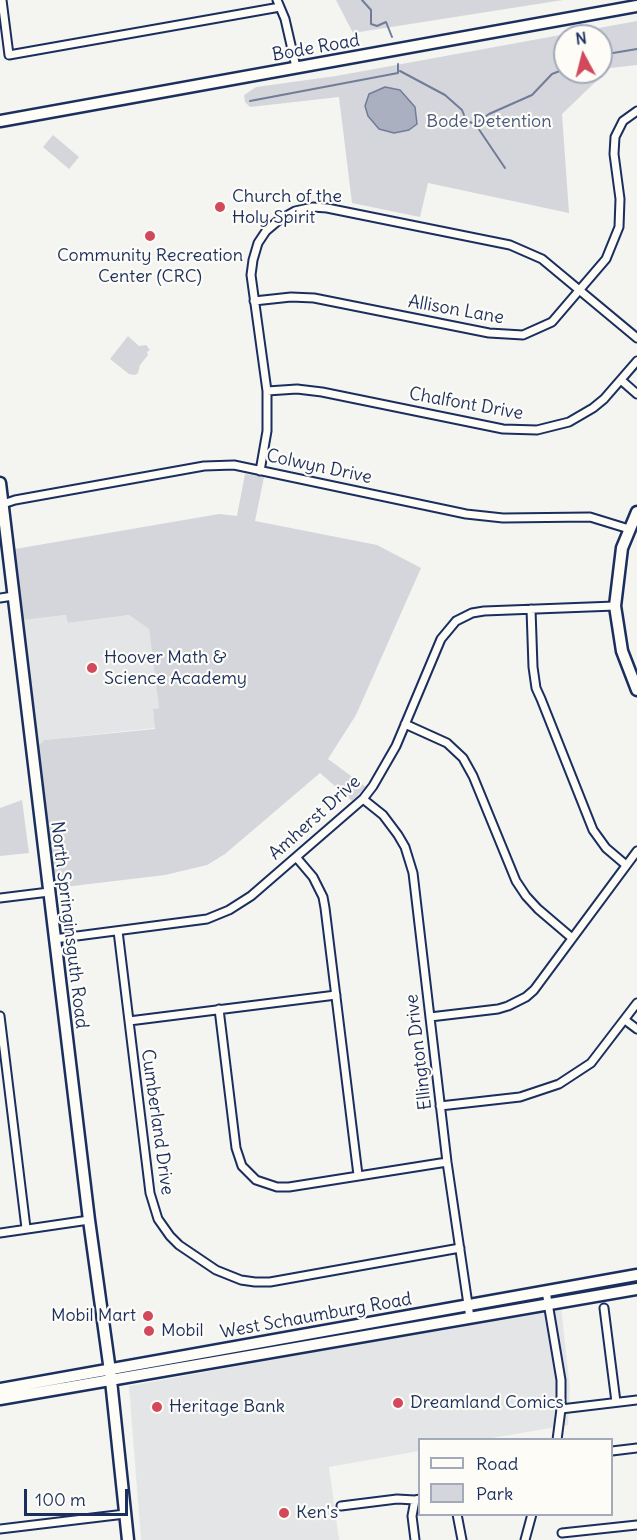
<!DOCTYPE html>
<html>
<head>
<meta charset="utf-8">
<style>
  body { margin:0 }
  #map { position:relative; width:637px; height:1540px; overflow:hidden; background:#f4f4f1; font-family:Delius,sans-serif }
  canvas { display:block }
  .legend { position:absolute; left:418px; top:1438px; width:195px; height:78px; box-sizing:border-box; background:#fdfcf7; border:2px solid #a3aaba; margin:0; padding:8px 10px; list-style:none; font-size:18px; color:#1b2f5e }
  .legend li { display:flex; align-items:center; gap:12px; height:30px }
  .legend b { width:30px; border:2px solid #a3aaba }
  .north { position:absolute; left:553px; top:24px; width:60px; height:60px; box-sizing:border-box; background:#fdfcf7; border:2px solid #a3aaba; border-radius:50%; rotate:353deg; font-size:16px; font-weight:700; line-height:24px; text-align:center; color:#1b2f5e }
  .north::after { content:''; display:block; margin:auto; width:21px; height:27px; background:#d1495b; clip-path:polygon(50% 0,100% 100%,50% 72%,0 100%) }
  .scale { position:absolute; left:24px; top:1489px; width:104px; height:27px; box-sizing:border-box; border:3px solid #1b2f5e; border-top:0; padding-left:8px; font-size:18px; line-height:21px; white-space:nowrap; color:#1b2f5e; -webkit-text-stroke:4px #fdfcf7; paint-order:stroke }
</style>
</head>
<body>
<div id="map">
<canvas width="637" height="1540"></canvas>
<ul class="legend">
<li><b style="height:8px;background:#fdfcf7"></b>Road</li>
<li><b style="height:16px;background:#d4d6db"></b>Park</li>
</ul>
<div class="north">N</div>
<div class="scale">100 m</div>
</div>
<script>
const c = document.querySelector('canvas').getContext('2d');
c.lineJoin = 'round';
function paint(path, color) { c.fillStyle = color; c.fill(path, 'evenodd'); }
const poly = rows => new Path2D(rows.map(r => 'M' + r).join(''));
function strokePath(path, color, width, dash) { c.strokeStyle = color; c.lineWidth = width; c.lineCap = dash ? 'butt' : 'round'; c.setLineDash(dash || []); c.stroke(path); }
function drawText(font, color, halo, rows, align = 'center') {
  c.font = font + ' Delius,sans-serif'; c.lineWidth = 4.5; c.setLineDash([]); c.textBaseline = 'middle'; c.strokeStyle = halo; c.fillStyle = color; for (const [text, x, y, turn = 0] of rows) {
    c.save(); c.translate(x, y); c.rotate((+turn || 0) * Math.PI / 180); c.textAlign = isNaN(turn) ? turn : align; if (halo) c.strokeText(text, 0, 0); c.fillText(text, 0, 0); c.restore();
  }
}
paint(poly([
  [67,615,68,623,129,615,149,629,159,708,153,709,155,728,44,740,39,745,23,620],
  [561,1307,570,1389,568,1425,486,1439,420,1440,419,1451,329,1467,339,1540,141,1540,129,1386]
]), '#e4e5e6');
paint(poly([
  [336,0,563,0,353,33],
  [637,21,637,65,610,68,562,114,569,213,428,183,420,217,352,203,339,97,250,107,245,102,244,95,256,87,336,76],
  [565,36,601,36,601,72,565,72],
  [53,135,79,157,69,169,43,147],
  [128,336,139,346,146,345,150,350,147,352,148,355,140,365,138,373,135,375,129,374,110,359],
  [245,474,264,477,255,521,377,545,421,568,356,715,328,759,366,787,352,801,320,773,225,854,207,865,165,875,56,888,39,745,44,740,155,729,153,709,159,708,149,629,129,615,68,623,66,615,23,620,15,549,219,514,237,516],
  [22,800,29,853,0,856,0,808]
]), '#d4d6db');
const water = poly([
  [385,87,400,90,415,107,417,124,409,130,394,133,379,129,368,116,365,106,369,94,385,87]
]);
paint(water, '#aab0bf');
strokePath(water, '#717c98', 1.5);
strokePath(poly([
  [362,0,371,10,371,24,377,26,386,22,392,37],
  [601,55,637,49],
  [400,71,445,95,462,110,466,120,476,125,505,168],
  [250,101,398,73,398,64],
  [475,124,489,114,532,95,552,74,565,69]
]), '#717c98', 2);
const street = poly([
  [2,0,9,55,280,7],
  [277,0,285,19,296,67],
  [254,301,291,297,314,298,489,333,523,335,552,322,606,259,619,227,620,199,614,154,615,137,623,121,637,111],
  [621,380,637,394],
  [267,391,297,389,322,392,503,429,537,430,569,422,593,408,604,399,637,361],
  [260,471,267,431,267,391,251,275,253,260,258,243,266,231,279,220,295,211,313,207,327,208,510,245,542,259,637,338],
  [3,504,15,500,204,466,234,465,466,514,503,518,590,517,629,529],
  [0,598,13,596],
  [531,609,533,667,536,688,541,699,593,830,606,848,626,865],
  [405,724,447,743,463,758,473,776,516,881,526,896,538,909,572,938],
  [363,799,383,815,398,835,405,847,413,873,447,1162,470,1318],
  [296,857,313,877,323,897,325,908,358,1175],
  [0,898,49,892],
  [118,931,150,1193,158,1219,170,1236,179,1245,216,1270,241,1280,255,1282,270,1282,460,1248],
  [54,939,207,919,229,910,251,896,363,799,373,786,396,746,441,639,456,621,472,613,484,611,615,606],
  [219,1009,236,1148,242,1166,256,1180,277,1187,289,1187,447,1162],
  [0,1016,26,1228],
  [430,1017,498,1009,508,1006,526,997,534,990,637,851],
  [625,1020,637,1029],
  [129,1021,336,995],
  [440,1106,520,1097,559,1084,591,1063,637,1003],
  [0,1233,89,1220],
  [546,1291,561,1380,561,1409,557,1440],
  [604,1308,616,1402],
  [561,1409,637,1400],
  [612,1451,637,1448],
  [341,1506,397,1499,415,1500,420,1499],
  [457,1514,462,1540],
  [0,1529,125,1514],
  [562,1533,637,1525],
  [415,1540,412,1516,415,1500],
  [525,1540,532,1514]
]);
const secondary = poly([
  [0,121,637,6],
  [0,483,89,1220,110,1371,128,1540],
  [637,512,622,548,615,606,622,651,637,690],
  [0,1389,637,1275],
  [0,1399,637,1289]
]);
strokePath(street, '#1b2f5e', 11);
strokePath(secondary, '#1b2f5e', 15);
strokePath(street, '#fdfcf7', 7);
strokePath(secondary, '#fdfcf7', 10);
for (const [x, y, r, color] of [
  [220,207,6,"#d1495b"],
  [150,236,6,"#d1495b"],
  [92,668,6,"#d1495b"],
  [148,1316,6,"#d1495b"],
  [149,1331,6,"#d1495b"],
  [398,1403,6,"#d1495b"],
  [157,1407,6,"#d1495b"],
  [284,1513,6,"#d1495b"]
]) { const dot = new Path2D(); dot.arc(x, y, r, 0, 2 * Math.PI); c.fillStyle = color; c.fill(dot); strokePath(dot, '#fdfcf7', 2); }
drawText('18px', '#1b2f5e', '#fdfcf7', [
  ["Bode Road",316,48,-10],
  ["Allison Lane",456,310,10],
  ["Chalfont Drive",466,404,10],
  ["Colwyn Drive",319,467,12],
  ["Amherst Drive",315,818,-42],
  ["North Springinsguth Road",69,925,83],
  ["Ellington Drive",419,1052,-97],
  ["Cumberland Drive",157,1122,82],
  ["West Schaumburg Road",316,1316,-10]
]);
drawText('18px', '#49597d', '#fdfcf7', [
  ["Bode Detention",489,122]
]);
drawText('18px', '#1b2f5e', '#fdfcf7', [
  ["Church of the",232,197],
  ["Holy Spirit",232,218],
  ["Community Recreation",150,256,"center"],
  ["Center (CRC)",150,277,"center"],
  ["Hoover Math &",104,658],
  ["Science Academy",104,679],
  ["Mobil Mart",136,1316,"right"],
  ["Mobil",161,1331],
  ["Dreamland Comics",410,1403],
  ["Heritage Bank",169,1407],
  ["Ken's",296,1513]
], 'left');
</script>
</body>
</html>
